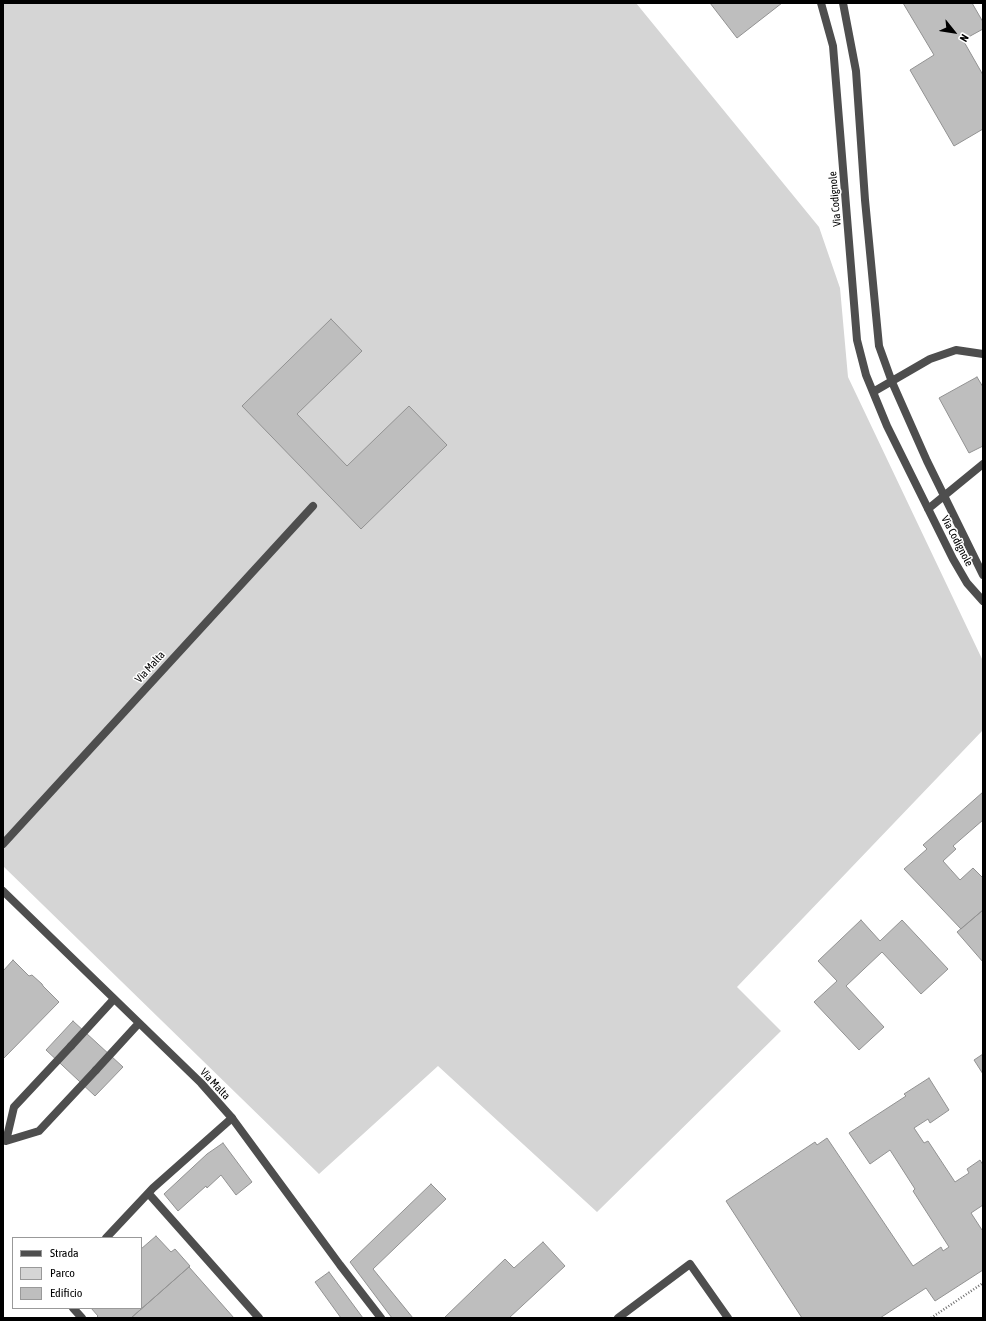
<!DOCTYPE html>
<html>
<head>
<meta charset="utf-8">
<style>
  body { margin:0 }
  #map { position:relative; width:986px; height:1321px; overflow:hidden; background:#fff; font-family:"Asap Condensed",sans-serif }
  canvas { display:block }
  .frame { position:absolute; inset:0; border:4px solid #000; pointer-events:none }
  .legend { position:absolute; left:12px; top:1237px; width:130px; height:72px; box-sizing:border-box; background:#fff; border:1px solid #999; margin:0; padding:5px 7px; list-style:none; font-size:12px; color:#000 }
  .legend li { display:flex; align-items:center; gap:8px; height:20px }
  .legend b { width:20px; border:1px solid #999 }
  .north { position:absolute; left:934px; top:12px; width:40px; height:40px; -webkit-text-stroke:3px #fff; paint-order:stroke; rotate:120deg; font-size:11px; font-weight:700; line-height:16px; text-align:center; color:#000 }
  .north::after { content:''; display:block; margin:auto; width:14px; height:18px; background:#000; clip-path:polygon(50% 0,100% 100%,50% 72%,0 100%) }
</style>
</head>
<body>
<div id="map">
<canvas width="986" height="1321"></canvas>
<div class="frame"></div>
<ul class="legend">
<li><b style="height:5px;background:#4e4e4e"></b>Strada</li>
<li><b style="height:11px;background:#d5d5d5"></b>Parco</li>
<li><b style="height:11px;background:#bebebe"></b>Edificio</li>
</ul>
<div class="north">N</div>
</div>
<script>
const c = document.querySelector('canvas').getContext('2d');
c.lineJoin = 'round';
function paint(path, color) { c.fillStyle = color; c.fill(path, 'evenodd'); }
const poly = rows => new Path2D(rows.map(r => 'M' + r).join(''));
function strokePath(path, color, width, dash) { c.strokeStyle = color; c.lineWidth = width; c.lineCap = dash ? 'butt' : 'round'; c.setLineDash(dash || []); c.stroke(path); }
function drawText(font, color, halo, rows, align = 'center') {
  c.font = font + ' "Asap Condensed",sans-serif'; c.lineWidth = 3; c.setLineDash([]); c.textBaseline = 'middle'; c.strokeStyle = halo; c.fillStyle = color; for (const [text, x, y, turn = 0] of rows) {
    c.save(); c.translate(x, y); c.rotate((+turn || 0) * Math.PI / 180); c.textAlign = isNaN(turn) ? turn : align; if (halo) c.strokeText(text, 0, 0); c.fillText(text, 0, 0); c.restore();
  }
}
paint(poly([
  [3,3,636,3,819,227,840,288,848,377,983,661,983,730,737,987,781,1031,597,1212,438,1066,319,1174,3,866]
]), '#d5d5d5');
const building = poly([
  [710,3,782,3,737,38,710,3],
  [903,3,972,3,983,22,983,29,963,40,983,75,983,129,954,146,910,70,934,55,903,3],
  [331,319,362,351,297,414,347,466,409,406,447,445,361,529,242,406,331,319],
  [977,377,983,387,983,446,969,453,939,398,977,377],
  [983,792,983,820,953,846,956,849,943,861,960,880,973,868,983,878,983,910,961,929,904,869,927,849,923,845,983,792],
  [983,910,983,962,957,932,983,910],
  [861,920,880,941,902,920,948,969,921,994,882,952,846,986,884,1027,859,1050,814,1002,837,981,818,961,861,920],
  [13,960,29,976,32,975,42,984,43,986,59,1002,3,1059,3,971,13,960],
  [73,1021,123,1067,95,1096,46,1050,73,1021],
  [983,1054,983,1074,974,1060,983,1054],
  [929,1078,949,1110,930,1123,928,1119,914,1128,924,1143,928,1141,955,1182,969,1173,967,1169,980,1160,983,1165,983,1205,971,1213,982,1230,983,1229,983,1270,935,1301,926,1288,880,1318,802,1318,726,1201,815,1142,817,1145,827,1138,913,1266,941,1247,943,1251,949,1247,913,1191,915,1189,890,1150,870,1164,849,1133,906,1096,904,1094,929,1078],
  [223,1143,252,1182,236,1195,221,1175,207,1188,206,1186,178,1211,164,1194,207,1154,223,1143],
  [431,1184,446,1199,373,1269,413,1318,392,1318,350,1262,431,1184],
  [156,1236,171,1252,175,1249,190,1266,131,1318,96,1318,98,1316,91,1308,141,1308,141,1249,156,1236],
  [543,1242,565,1266,509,1318,444,1318,505,1259,514,1268,543,1242],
  [189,1267,234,1318,131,1318,189,1267],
  [329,1272,363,1318,341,1318,315,1282,329,1272]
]);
paint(building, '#bebebe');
strokePath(building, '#929292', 1);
strokePath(poly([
  [931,1318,983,1283]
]), '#707070', 2.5, [1, 2]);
strokePath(poly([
  [71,1046,14,1107,6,1141,39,1131,96,1070],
  [149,1194,259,1318],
  [106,1238,153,1188,232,1118],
  [73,1308,82,1318],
  [618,1318,690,1264,728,1318]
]), '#4e4e4e', 8);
strokePath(poly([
  [821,3,833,46,857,340,866,375,887,426,953,559,967,583,983,601],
  [843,3,856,71,865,200,879,346,892,382,927,461,983,575],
  [873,392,930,359,956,350,983,354],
  [928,509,983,464],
  [3,844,313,506],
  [3,891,201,1083,232,1118,340,1265,381,1318],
  [71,1046,114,999],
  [96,1070,139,1023]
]), '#4e4e4e', 8);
drawText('11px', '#000', '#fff', [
  ["Via Codignole",835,199,-95],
  ["Via Codignole",957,541,62],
  ["Via Malta",150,667,-48],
  ["Via Malta",215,1084,47]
]);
</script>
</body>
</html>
